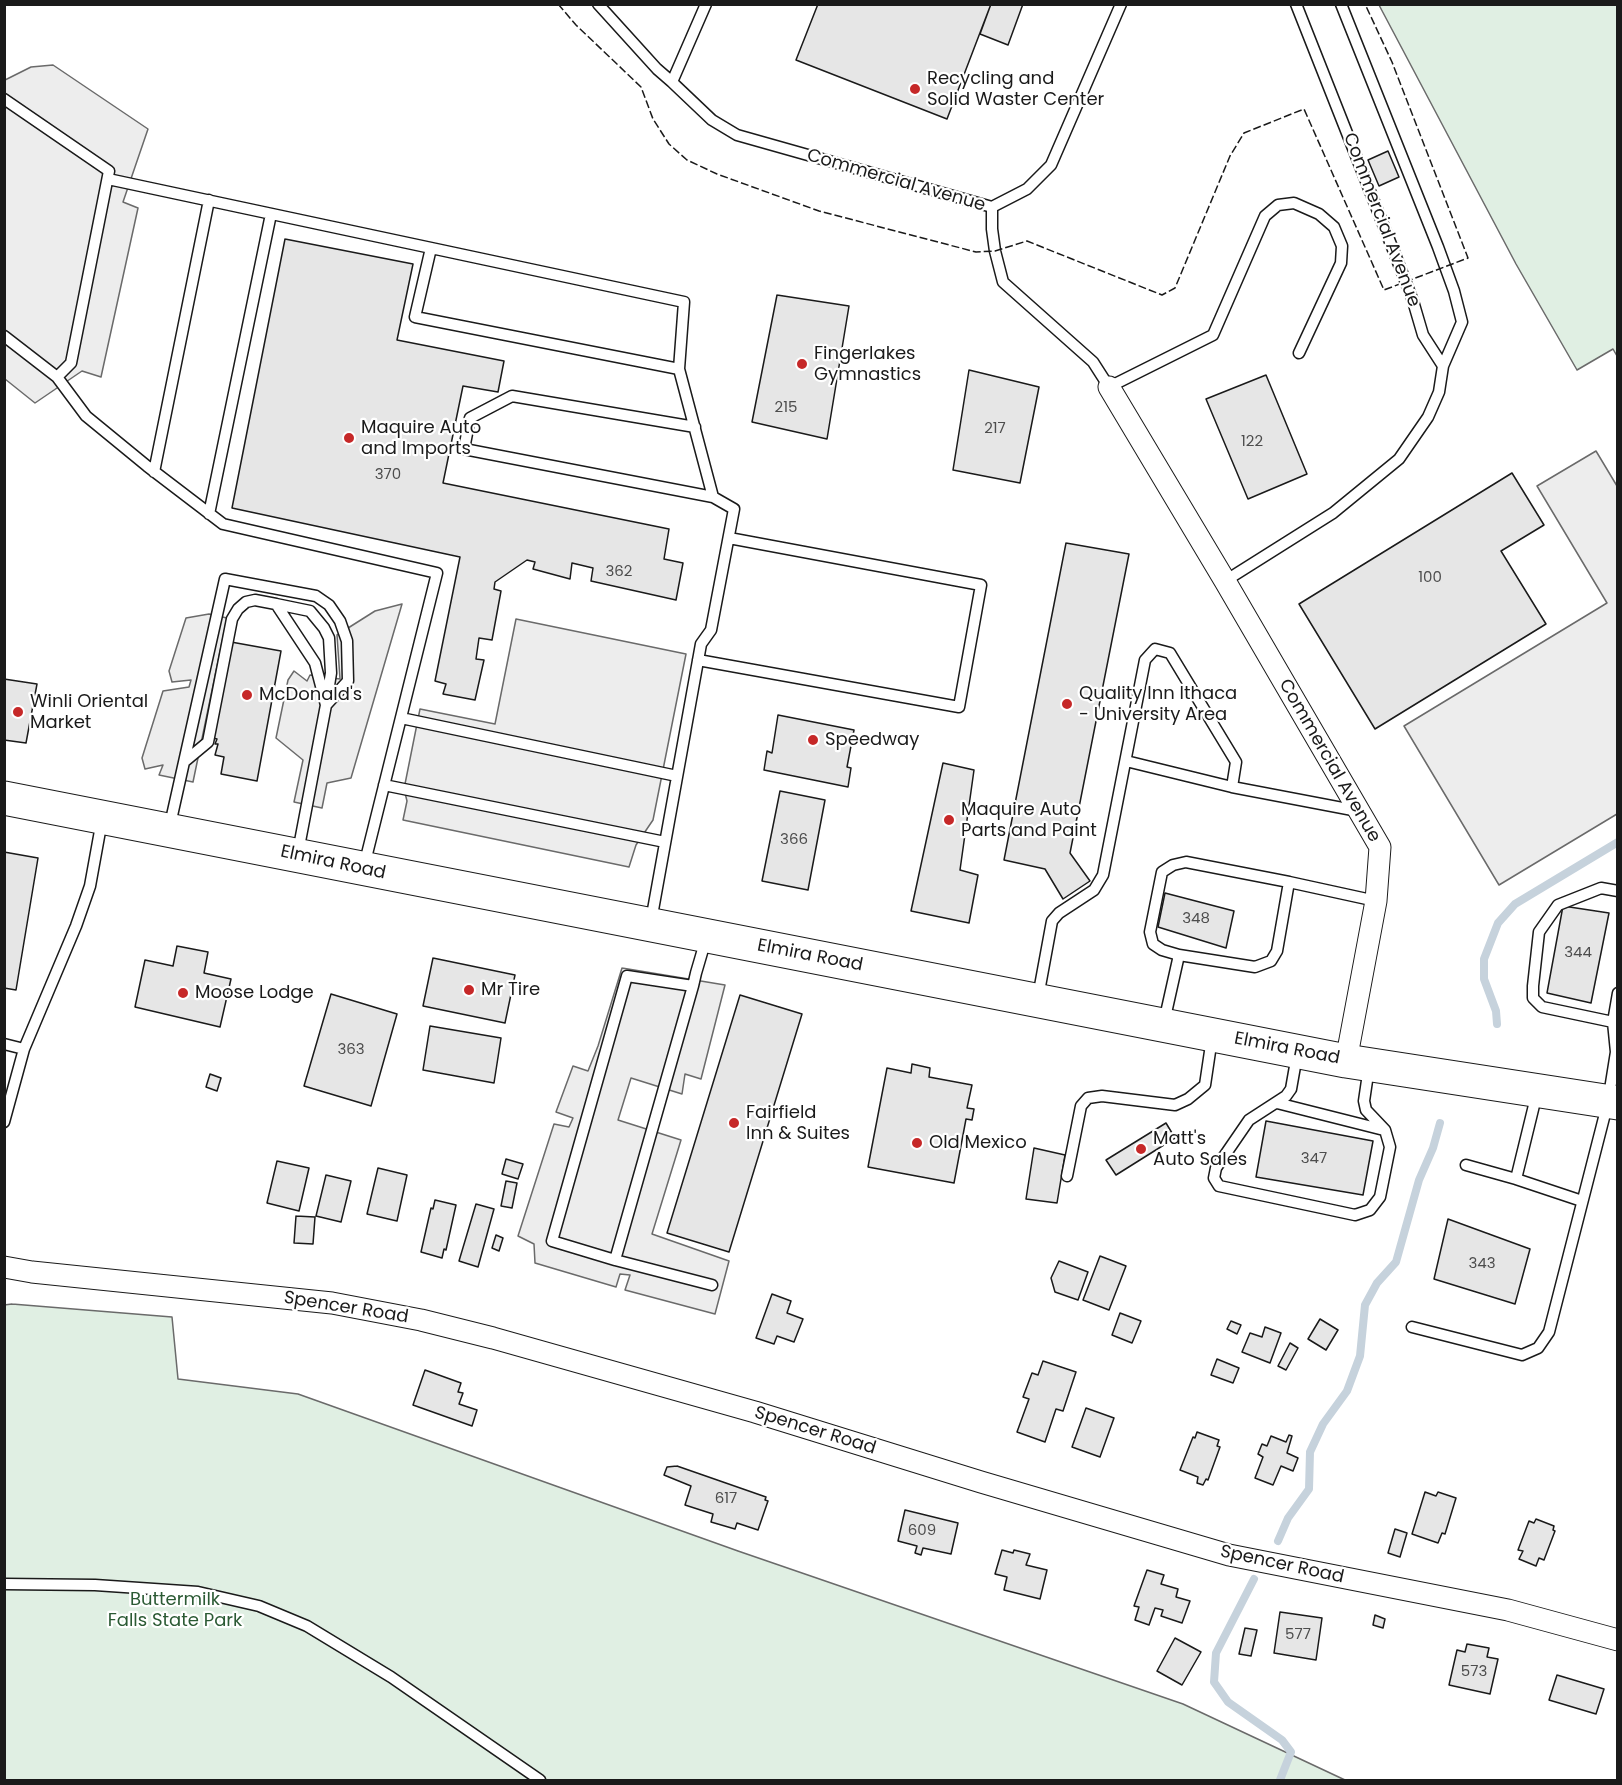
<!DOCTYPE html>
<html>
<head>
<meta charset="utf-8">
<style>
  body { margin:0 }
  #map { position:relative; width:1622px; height:1785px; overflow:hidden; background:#fff; font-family:Poppins,sans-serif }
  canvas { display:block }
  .frame { position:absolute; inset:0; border:6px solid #1a1a1a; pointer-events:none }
</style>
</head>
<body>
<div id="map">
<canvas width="1622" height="1785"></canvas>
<div class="frame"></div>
</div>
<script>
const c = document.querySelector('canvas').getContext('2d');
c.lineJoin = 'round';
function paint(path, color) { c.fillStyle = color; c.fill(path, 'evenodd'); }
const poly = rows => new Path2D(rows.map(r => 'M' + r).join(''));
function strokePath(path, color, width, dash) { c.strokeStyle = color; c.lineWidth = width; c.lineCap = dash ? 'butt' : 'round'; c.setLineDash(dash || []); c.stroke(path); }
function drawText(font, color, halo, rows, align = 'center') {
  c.font = font + ' Poppins,sans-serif'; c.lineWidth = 4.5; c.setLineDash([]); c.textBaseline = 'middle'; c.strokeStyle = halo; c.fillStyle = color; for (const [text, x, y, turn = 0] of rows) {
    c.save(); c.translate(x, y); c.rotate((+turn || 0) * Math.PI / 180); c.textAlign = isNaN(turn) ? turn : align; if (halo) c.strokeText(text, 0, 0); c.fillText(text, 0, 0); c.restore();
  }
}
const green = poly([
  [1379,5,1617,5,1617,356,1613,349,1577,370,1516,264,1379,5],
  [12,1304,172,1317,178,1379,298,1394,738,1551,1183,1704,1345,1780,5,1780,4,1305,12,1304]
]);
paint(green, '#e0efe3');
strokePath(green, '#6a6a6a', 1.5);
const parking = poly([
  [53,65,148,129,123,202,138,208,101,377,82,371,35,403,5,379,5,80,31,67,53,65],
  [1596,451,1617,486,1617,814,1499,885,1404,726,1607,603,1537,486,1596,451],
  [402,604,351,778,327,783,322,808,294,802,303,760,276,738,288,680,294,671,307,681,310,675,340,679,337,635,375,611,402,604],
  [209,614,227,618,193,782,159,775,163,765,145,769,142,758,163,691,189,687,191,680,172,682,169,671,186,618,209,614],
  [516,619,686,654,653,820,636,845,629,867,403,820,407,801,404,789,420,709,495,724,516,619],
  [622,968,725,985,701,1079,685,1074,682,1094,631,1078,618,1120,681,1140,652,1234,729,1261,715,1314,625,1290,630,1275,620,1274,616,1287,535,1263,534,1244,518,1236,554,1124,569,1127,573,1118,556,1112,573,1066,588,1071,598,1046,622,968]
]);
paint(parking, '#ededed');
strokePath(parking, '#6a6a6a', 1.5);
strokePath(poly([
  [1497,1024,1496,1011,1484,979,1484,959,1498,923,1515,904,1618,842],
  [1278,1541,1288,1518,1309,1489,1310,1452,1323,1424,1347,1391,1360,1356,1365,1305,1377,1283,1396,1262,1419,1180,1433,1148,1440,1123],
  [1254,1579,1216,1653,1214,1682,1228,1702,1282,1740,1291,1752,1280,1780]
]), '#c6d2dc', 8);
const building = poly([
  [818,4,991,4,947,119,796,60,818,4],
  [991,4,1023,4,1008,45,980,34,991,4],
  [1388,151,1399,177,1379,186,1368,160,1388,151],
  [285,239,413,264,397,340,504,361,498,392,463,386,443,483,669,529,664,559,683,563,676,600,591,581,593,568,572,563,570,579,533,569,535,562,527,560,495,582,494,589,501,591,492,640,479,638,476,659,484,660,475,700,443,694,446,684,435,681,460,557,232,508,285,239],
  [777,295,849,306,827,439,752,422,777,295],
  [969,370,1039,387,1020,483,953,470,969,370],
  [1266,375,1307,474,1248,499,1206,399,1266,375],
  [1512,473,1544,525,1501,551,1546,624,1375,729,1299,604,1512,473],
  [1066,543,1129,554,1070,853,1090,881,1063,899,1045,869,1004,860,1066,543],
  [231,642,281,651,257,781,221,774,224,757,215,755,218,744,215,744,217,739,213,738,231,642],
  [4,679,37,684,26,743,4,740,4,679],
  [778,715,854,730,847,767,851,768,848,787,764,770,767,751,772,753,778,715],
  [943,763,974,770,960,870,978,875,969,923,911,911,943,763],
  [780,791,825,800,808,890,762,881,780,791],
  [4,852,38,858,16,990,4,988,4,852],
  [1165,893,1234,911,1226,948,1158,927,1165,893],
  [1563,906,1609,913,1591,1003,1547,993,1563,906],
  [177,946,208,952,204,973,231,979,220,1027,135,1007,145,960,173,966,177,946],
  [433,958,515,975,505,1023,423,1006,433,958],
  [331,994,397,1014,371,1106,304,1086,331,994],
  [740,995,802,1014,729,1252,667,1233,740,995],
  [430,1026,501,1038,494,1083,423,1070,430,1026],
  [912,1064,930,1068,929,1077,972,1085,967,1108,974,1109,972,1120,966,1119,954,1183,868,1167,887,1068,911,1073,912,1064],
  [210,1074,221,1078,217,1091,206,1087,210,1074],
  [1266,1121,1373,1141,1363,1195,1256,1177,1266,1121],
  [1166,1123,1175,1138,1116,1175,1106,1160,1166,1123],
  [1034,1148,1065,1155,1057,1203,1026,1199,1034,1148],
  [506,1159,523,1164,518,1179,502,1174,506,1159],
  [277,1161,309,1168,299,1211,267,1203,277,1161],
  [378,1168,407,1175,397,1221,367,1214,378,1168],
  [326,1175,351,1181,341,1222,316,1216,326,1175],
  [506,1181,517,1183,512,1208,501,1206,506,1181],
  [435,1200,456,1205,446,1250,444,1249,442,1258,421,1252,431,1208,433,1209,435,1200],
  [476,1204,494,1209,478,1267,459,1261,476,1204],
  [296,1216,315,1217,313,1244,294,1243,296,1216],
  [1448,1219,1530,1249,1515,1304,1434,1279,1448,1219],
  [496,1235,503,1238,499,1251,492,1248,496,1235],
  [1100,1256,1126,1266,1109,1310,1083,1300,1100,1256],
  [1059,1261,1088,1272,1078,1300,1055,1292,1051,1278,1059,1261],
  [772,1294,791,1301,787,1313,803,1319,794,1342,777,1336,774,1344,756,1338,772,1294],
  [1120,1313,1141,1321,1132,1343,1112,1335,1120,1313],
  [1320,1319,1338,1330,1326,1350,1308,1339,1320,1319],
  [1231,1321,1241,1325,1237,1334,1227,1329,1231,1321],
  [1265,1327,1281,1333,1270,1363,1242,1352,1250,1333,1262,1337,1265,1327],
  [1290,1343,1298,1348,1286,1370,1278,1366,1290,1343],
  [1217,1359,1239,1368,1233,1383,1211,1375,1217,1359],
  [1043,1361,1076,1372,1063,1411,1056,1409,1045,1442,1017,1432,1029,1399,1023,1397,1032,1373,1038,1375,1043,1361],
  [425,1370,461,1383,458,1392,463,1393,459,1404,477,1410,472,1426,413,1405,425,1370],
  [1086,1408,1114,1418,1100,1457,1072,1447,1086,1408],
  [1197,1432,1219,1440,1217,1446,1220,1447,1208,1480,1206,1479,1203,1485,1197,1483,1198,1477,1180,1470,1193,1437,1195,1438,1197,1432],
  [1289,1435,1292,1436,1287,1453,1298,1458,1293,1471,1281,1466,1273,1485,1255,1478,1263,1457,1258,1454,1262,1444,1267,1446,1271,1436,1286,1442,1289,1435],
  [677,1466,766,1497,765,1500,768,1501,758,1530,737,1523,735,1529,711,1522,713,1514,685,1505,691,1486,664,1475,667,1467,677,1466],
  [1425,1492,1436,1496,1438,1492,1456,1498,1445,1534,1442,1533,1438,1543,1412,1534,1425,1492],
  [905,1510,958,1523,951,1554,923,1548,921,1555,915,1553,917,1546,898,1541,905,1510],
  [1536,1519,1554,1526,1553,1530,1555,1531,1544,1560,1539,1558,1536,1566,1519,1559,1523,1551,1518,1550,1529,1521,1534,1523,1536,1519],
  [1395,1529,1407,1533,1400,1557,1388,1553,1395,1529],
  [1002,1550,1013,1553,1014,1550,1030,1554,1026,1565,1047,1570,1040,1599,1004,1590,1007,1577,995,1574,1002,1550],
  [1147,1570,1164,1575,1161,1584,1178,1589,1176,1597,1190,1601,1182,1623,1161,1616,1163,1610,1155,1608,1149,1625,1135,1620,1139,1607,1134,1606,1147,1570],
  [1280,1612,1322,1618,1316,1660,1274,1653,1280,1612],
  [1375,1615,1385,1619,1383,1628,1373,1625,1375,1615],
  [1245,1628,1257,1630,1251,1656,1239,1654,1245,1628],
  [1175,1638,1201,1652,1182,1685,1157,1671,1175,1638],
  [1467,1644,1489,1648,1487,1657,1498,1659,1490,1694,1449,1685,1457,1650,1465,1652,1467,1644],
  [1557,1675,1604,1689,1596,1714,1549,1700,1557,1675]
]);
paint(building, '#e6e6e6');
strokePath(building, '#1a1a1a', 1.5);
const lane = poly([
  [598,4,657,69,672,82],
  [706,4,672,82,712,120,737,135,992,207],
  [1296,4,1396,257,1413,301,1423,335,1443,366],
  [4,99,109,171,71,363,57,377],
  [108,179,684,302,679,369,713,497,734,509,711,630,701,644,651,921],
  [992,207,992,229,995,251,1003,282,1093,362,1109,387,1213,335,1265,216,1278,205,1294,203,1319,214,1334,227,1342,246,1341,263,1299,353],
  [992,207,1027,189,1051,165,1121,4],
  [431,248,415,317,679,369],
  [4,336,57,377,86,416,147,466,223,524,437,573,364,866],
  [695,427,512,396,470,418,464,449,713,497],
  [154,472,209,200],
  [209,514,271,214],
  [1225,581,1333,513,1399,459,1428,417,1439,392,1443,366,1462,322,1454,291,1438,247,1341,4],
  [276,604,310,611,324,628,329,638,331,673,327,698],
  [698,660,959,707,981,585,729,538],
  [401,718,677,776],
  [1126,761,1232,787],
  [184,762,208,742,232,619,238,609,246,602,255,600,276,604,315,663,326,705],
  [384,785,665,842],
  [169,829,225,579,316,596,329,605,340,621,347,641,348,681,326,705,298,852],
  [1179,955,1162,950,1153,944,1150,932,1162,872,1173,865,1186,862,1289,882],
  [693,986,627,976,552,1241,615,1260,693,986,696,973,706,939],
  [1038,997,1052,921,1059,913,1094,890,1103,875,1145,660,1155,649,1170,653,1236,762,1232,787,1358,811],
  [1164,1022,1179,955,1255,967,1271,961,1277,951,1289,882,1376,901],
  [1613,1022,1542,1007,1533,998,1533,986,1539,932,1558,905,1601,888,1618,891],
  [4,1044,24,1049],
  [1297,1055,1291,1089,1286,1096,1249,1120,1216,1168,1214,1178,1219,1186,1355,1215,1370,1210,1380,1197,1390,1147,1385,1130,1366,1110,1364,1101,1369,1067],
  [1277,1103,1384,1130],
  [4,1122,24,1049,76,926,90,886,102,820],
  [1466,1165,1516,1179,1537,1093],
  [1067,1176,1081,1106,1088,1098,1102,1096,1175,1105,1188,1099,1205,1085,1212,1038],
  [1516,1179,1582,1201],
  [615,1260,712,1285],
  [1412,1327,1522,1355,1538,1348,1549,1332,1608,1102,1616,1052,1613,1022,1618,993],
  [4,1584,95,1585,198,1592,259,1606,307,1626,391,1677,540,1780]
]);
const street = poly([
  [1109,387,1225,581,1380,847,1376,901,1346,1061],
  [4,1267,32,1272,332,1303,421,1320,493,1338,755,1412,981,1482,1229,1555,1508,1610,1618,1640]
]);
const highway = poly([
  [4,798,1346,1061,1618,1103]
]);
strokePath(lane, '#1a1a1a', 13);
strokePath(street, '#1a1a1a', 23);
strokePath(highway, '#1a1a1a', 35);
strokePath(lane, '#fff', 10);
strokePath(street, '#fff', 21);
strokePath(highway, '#fff', 33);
strokePath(poly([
  [558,4,576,25,641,87,653,119,669,144,687,160,717,174,819,211,976,252,995,251,1027,241,1162,295,1175,288,1230,156,1244,133,1304,109,1384,290,1468,258,1392,62,1365,4]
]), '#1a1a1a', 1.5, [8, 3]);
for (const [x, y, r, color] of [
  [915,89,6,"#c62828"],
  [802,364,6,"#c62828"],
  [349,438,6,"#c62828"],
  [247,695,6,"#c62828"],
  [1067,704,6,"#c62828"],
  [18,712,6,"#c62828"],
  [813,740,6,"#c62828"],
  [949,820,6,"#c62828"],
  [469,990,6,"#c62828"],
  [183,993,6,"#c62828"],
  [734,1123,6,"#c62828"],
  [917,1143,6,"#c62828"],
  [1141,1149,6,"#c62828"]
]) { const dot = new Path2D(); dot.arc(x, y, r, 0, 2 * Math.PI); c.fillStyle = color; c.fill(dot); strokePath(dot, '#fff', 2); }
drawText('15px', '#4d4d4d', null, [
  ["215",786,408],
  ["217",995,429],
  ["122",1252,442],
  ["370",388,475],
  ["362",619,572],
  ["100",1430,578],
  ["366",794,840],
  ["348",1196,919],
  ["344",1578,953],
  ["363",351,1050],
  ["347",1314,1159],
  ["343",1482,1264],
  ["617",726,1499],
  ["609",922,1531],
  ["577",1298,1635],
  ["573",1474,1672]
]);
drawText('18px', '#1a1a1a', '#fff', [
  ["Recycling and",927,79],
  ["Solid Waster Center",927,100],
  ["Fingerlakes",814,354],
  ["Gymnastics",814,375],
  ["Maquire Auto",361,428],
  ["and Imports",361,449],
  ["Quality Inn Ithaca",1079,694],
  ["- University Area",1079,715],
  ["McDonald's",259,695],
  ["Winli Oriental",30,702],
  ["Market",30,723],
  ["Speedway",825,740],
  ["Maquire Auto",961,810],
  ["Parts and Paint",961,831],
  ["Mr Tire",481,990],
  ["Moose Lodge",195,993],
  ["Fairfield",746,1113],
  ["Inn & Suites",746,1134],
  ["Matt's",1153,1139],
  ["Auto Sales",1153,1160],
  ["Old Mexico",929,1143]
], 'left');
drawText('18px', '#1a1a1a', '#fff', [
  ["Commercial Avenue",896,181,16],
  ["Commercial Avenue",1381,220,69],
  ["Commercial Avenue",1329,761,60],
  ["Elmira Road",333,863,12],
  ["Elmira Road",810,956,11],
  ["Elmira Road",1287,1049,11],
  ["Spencer Road",346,1308,9],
  ["Spencer Road",815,1431,17],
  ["Spencer Road",1282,1565,12]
]);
drawText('18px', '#2b5a34', '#fff', [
  ["Buttermilk",175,1600],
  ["Falls State Park",175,1621]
]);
</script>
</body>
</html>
